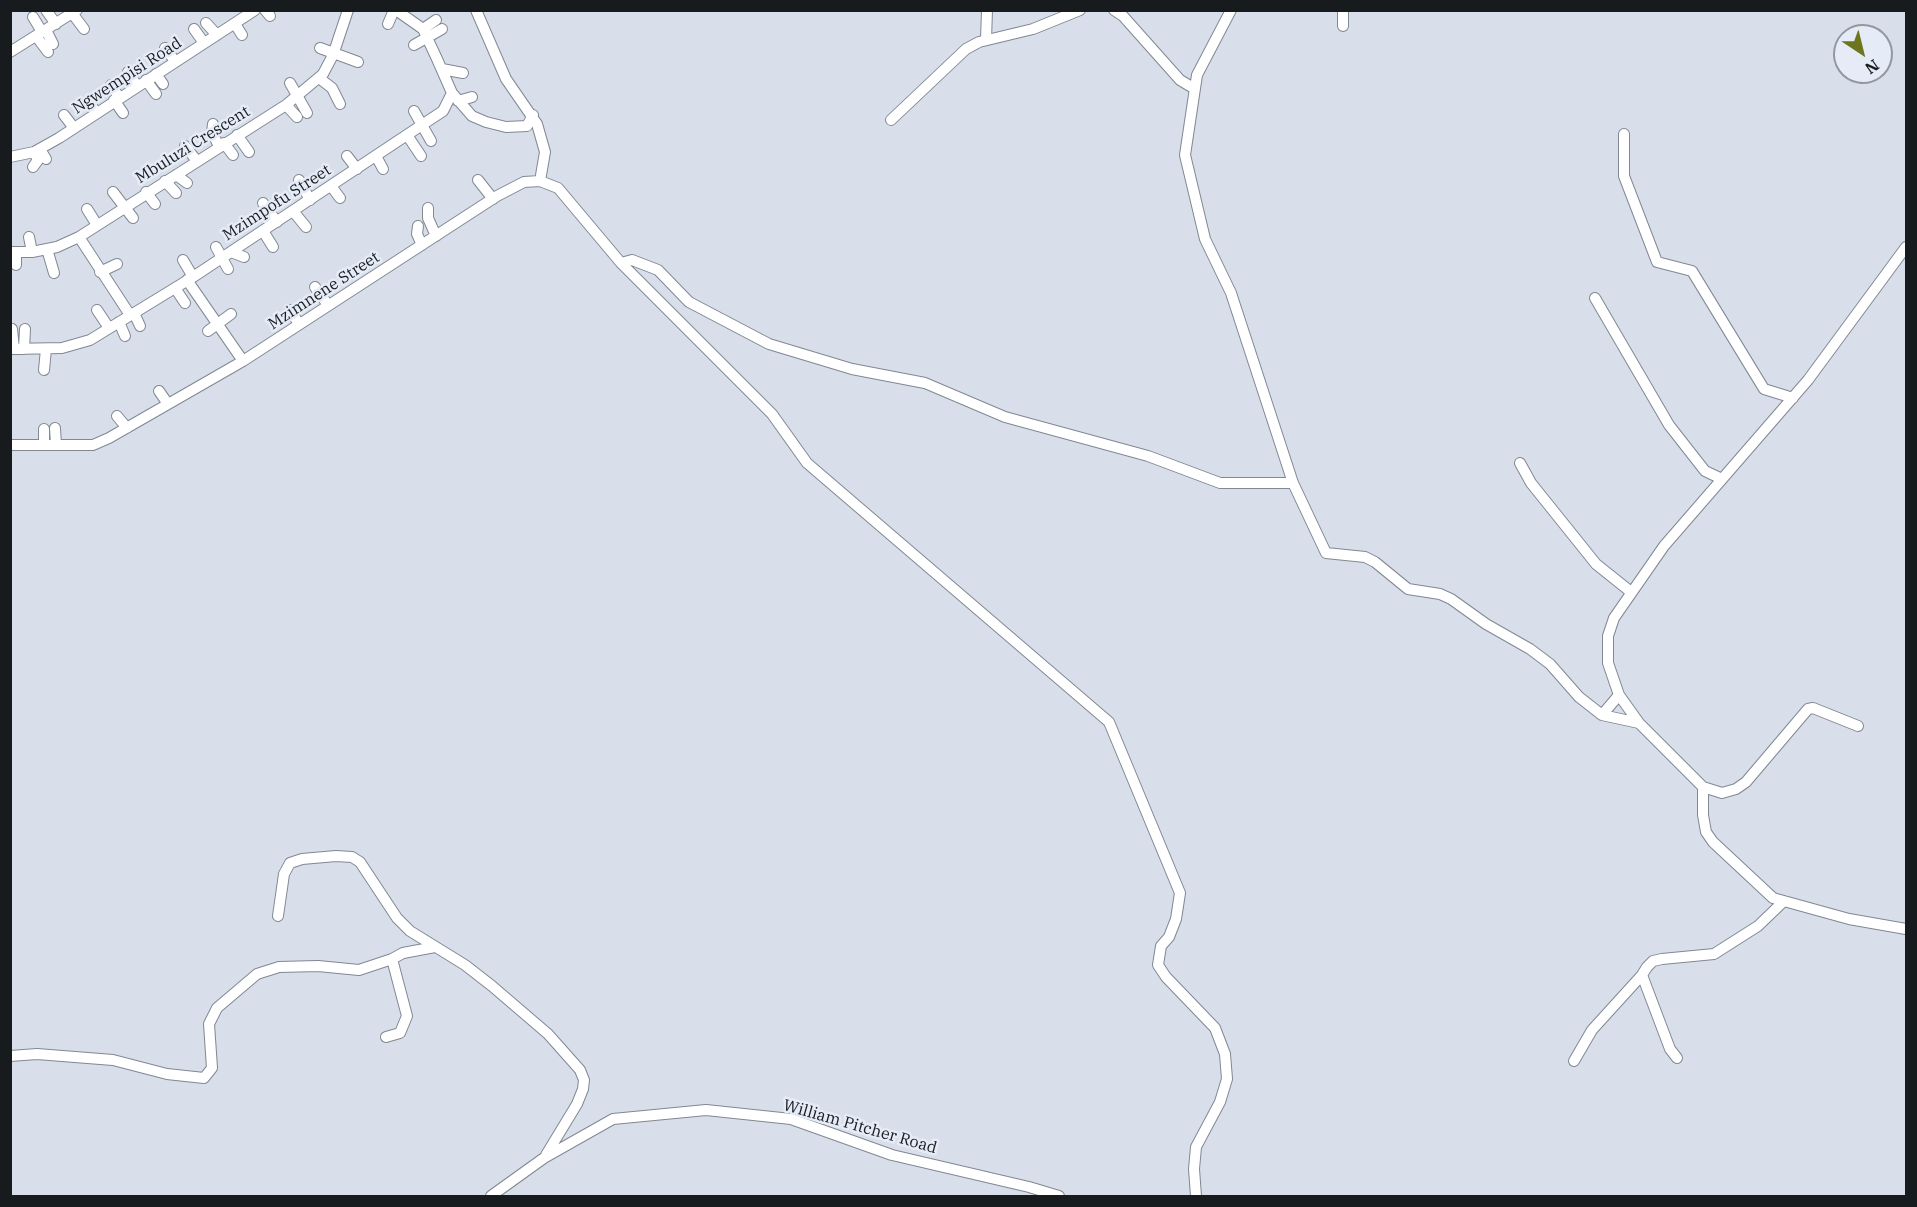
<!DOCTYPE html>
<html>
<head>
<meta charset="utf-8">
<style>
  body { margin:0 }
  #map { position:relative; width:1917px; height:1207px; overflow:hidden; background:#d8dfea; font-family:"IBM Plex Serif",serif }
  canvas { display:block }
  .frame { position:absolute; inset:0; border:12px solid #181b1e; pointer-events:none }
  .north { position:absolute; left:1833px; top:24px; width:60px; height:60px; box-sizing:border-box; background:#e5ecf7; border:2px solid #9398a0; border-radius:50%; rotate:145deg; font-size:16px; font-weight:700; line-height:24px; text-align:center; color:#181b1e }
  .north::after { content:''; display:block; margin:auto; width:21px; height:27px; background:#6d751f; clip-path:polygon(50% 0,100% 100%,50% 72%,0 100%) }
</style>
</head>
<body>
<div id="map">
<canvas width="1917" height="1207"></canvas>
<div class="frame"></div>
<div class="north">N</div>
</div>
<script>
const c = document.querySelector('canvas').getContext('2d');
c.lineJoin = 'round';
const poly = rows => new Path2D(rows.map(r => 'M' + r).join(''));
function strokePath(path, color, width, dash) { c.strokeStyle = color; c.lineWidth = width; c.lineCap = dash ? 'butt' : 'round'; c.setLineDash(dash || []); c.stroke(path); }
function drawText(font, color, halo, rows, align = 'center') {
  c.font = font + ' "IBM Plex Serif",serif'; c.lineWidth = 5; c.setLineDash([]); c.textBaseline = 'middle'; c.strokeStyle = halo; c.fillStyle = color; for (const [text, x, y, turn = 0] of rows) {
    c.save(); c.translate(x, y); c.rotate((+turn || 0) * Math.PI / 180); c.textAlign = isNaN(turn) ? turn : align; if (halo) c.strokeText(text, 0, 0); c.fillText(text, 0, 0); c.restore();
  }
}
const minor = poly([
  [46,10,56,24],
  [265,10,270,16],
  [476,10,506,79,537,124,545,152,540,181],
  [1114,10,1123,16,1180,80,1195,89],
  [1231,10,1197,75,1185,155,1205,239,1231,293,1293,483,1326,553,1365,557,1375,562,1408,589,1440,594,1451,599,1486,624,1530,649,1550,664,1579,697,1602,715,1639,723,1619,695,1608,663,1608,636,1614,618,1664,546,1808,380,1906,247],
  [72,13,84,29],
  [33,17,42,32],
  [206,23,217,35],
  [235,24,242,35],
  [388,24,394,10],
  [1343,26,1343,10],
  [194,29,204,43],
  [423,29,436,20],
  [46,30,53,44],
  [36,36,48,52],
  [986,40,987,10],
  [414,45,442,29],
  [165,48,175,61],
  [320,48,358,62],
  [10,52,77,10],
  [442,69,463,73],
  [128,72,137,86],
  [156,74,163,84],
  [319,78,332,88,340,104],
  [146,80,156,94],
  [290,83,307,113],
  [111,85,119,97],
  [452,93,472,116,486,122,506,127,527,126,533,115],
  [114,100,123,113],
  [88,101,96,112],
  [458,101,472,97],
  [286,105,297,117],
  [414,111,431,141],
  [64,115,74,128],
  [891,120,966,49,979,42,1033,29,1080,10],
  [213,124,212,133,219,146],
  [1624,134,1624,176,1657,262,1692,271,1764,389,1793,398],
  [237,135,249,152],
  [407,135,421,156],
  [224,143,233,155],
  [185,146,197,161],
  [40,149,46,159],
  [347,156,357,169],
  [376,156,383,169],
  [10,157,34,152,59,138,255,10],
  [33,167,38,160,34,152],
  [176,175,187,183],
  [299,180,310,200],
  [478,180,493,199],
  [165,181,176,193],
  [331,186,340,198],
  [113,192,133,218],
  [146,192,155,204],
  [263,203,277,222],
  [428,208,428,218,436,236],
  [87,209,97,225],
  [293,211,306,227],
  [418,226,417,234,422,245],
  [263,231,273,247],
  [29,237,32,252],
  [79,237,130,315],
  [216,247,228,269],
  [47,249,54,273],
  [10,252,32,252,57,247,79,237,286,105,323,74,333,55,348,10],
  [16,252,16,265],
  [231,252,244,257],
  [183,260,193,277],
  [621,263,632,260,658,270,689,302,769,344,852,369,925,383,1005,417,1148,456,1220,483,1293,483],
  [100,272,117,264],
  [187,280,243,361],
  [315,287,328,305],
  [175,288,185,303],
  [1595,298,1669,425,1705,471,1722,479],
  [97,310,109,328],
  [290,310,299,324],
  [134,313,140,326],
  [119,322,125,336],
  [12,329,14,349],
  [208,331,231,314],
  [10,349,62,348,90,340,193,277,443,111,452,93,437,59,423,29,396,10],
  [24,349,25,329],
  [44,370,46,349],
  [159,391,168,404],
  [117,416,127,428],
  [55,428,56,445],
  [44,429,44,445],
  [10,445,93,445,109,438,243,361,497,196,524,182,540,181,558,188,621,263,772,414,807,463,1109,722,1180,893,1176,919,1169,937,1161,946,1158,965,1166,977,1215,1028,1225,1054,1227,1079,1220,1102,1196,1147,1194,1169,1196,1196],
  [1520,463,1531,483,1596,564,1631,592],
  [1602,715,1619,695],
  [1639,723,1703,787,1722,793,1736,789,1746,782,1808,709,1813,708,1858,726],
  [1703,787,1703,815,1706,832,1713,842,1773,898,1849,919,1906,929],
  [278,916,284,874,290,863,302,859,336,856,352,857,360,862,397,918,410,931,465,965,492,986,548,1034,580,1070,584,1080,583,1089,577,1104,546,1155],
  [386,1037,400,1033,407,1016,392,959,403,953,435,947],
  [10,1056,37,1054,113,1060,167,1074,204,1078,212,1068,209,1024,217,1008,257,974,279,967,318,966,359,970,392,959],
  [1677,1058,1670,1049,1642,975,1647,967,1653,961,1662,959,1714,954,1758,926,1784,901],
  [1574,1061,1592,1030,1642,975],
  [491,1196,544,1158,613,1119,706,1110,791,1119,892,1155,1029,1187,1059,1196]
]);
strokePath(minor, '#818892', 12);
strokePath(minor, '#fff', 10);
drawText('16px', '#181b1e', '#e5ecf7', [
  ["Ngwempisi Road",127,76,-33],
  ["Mbuluzi Crescent",193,145,-32],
  ["Mzimpofu Street",277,203,-33],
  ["Mzimnene Street",324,291,-33],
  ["William Pitcher Road",860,1127,16]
]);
</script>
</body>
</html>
